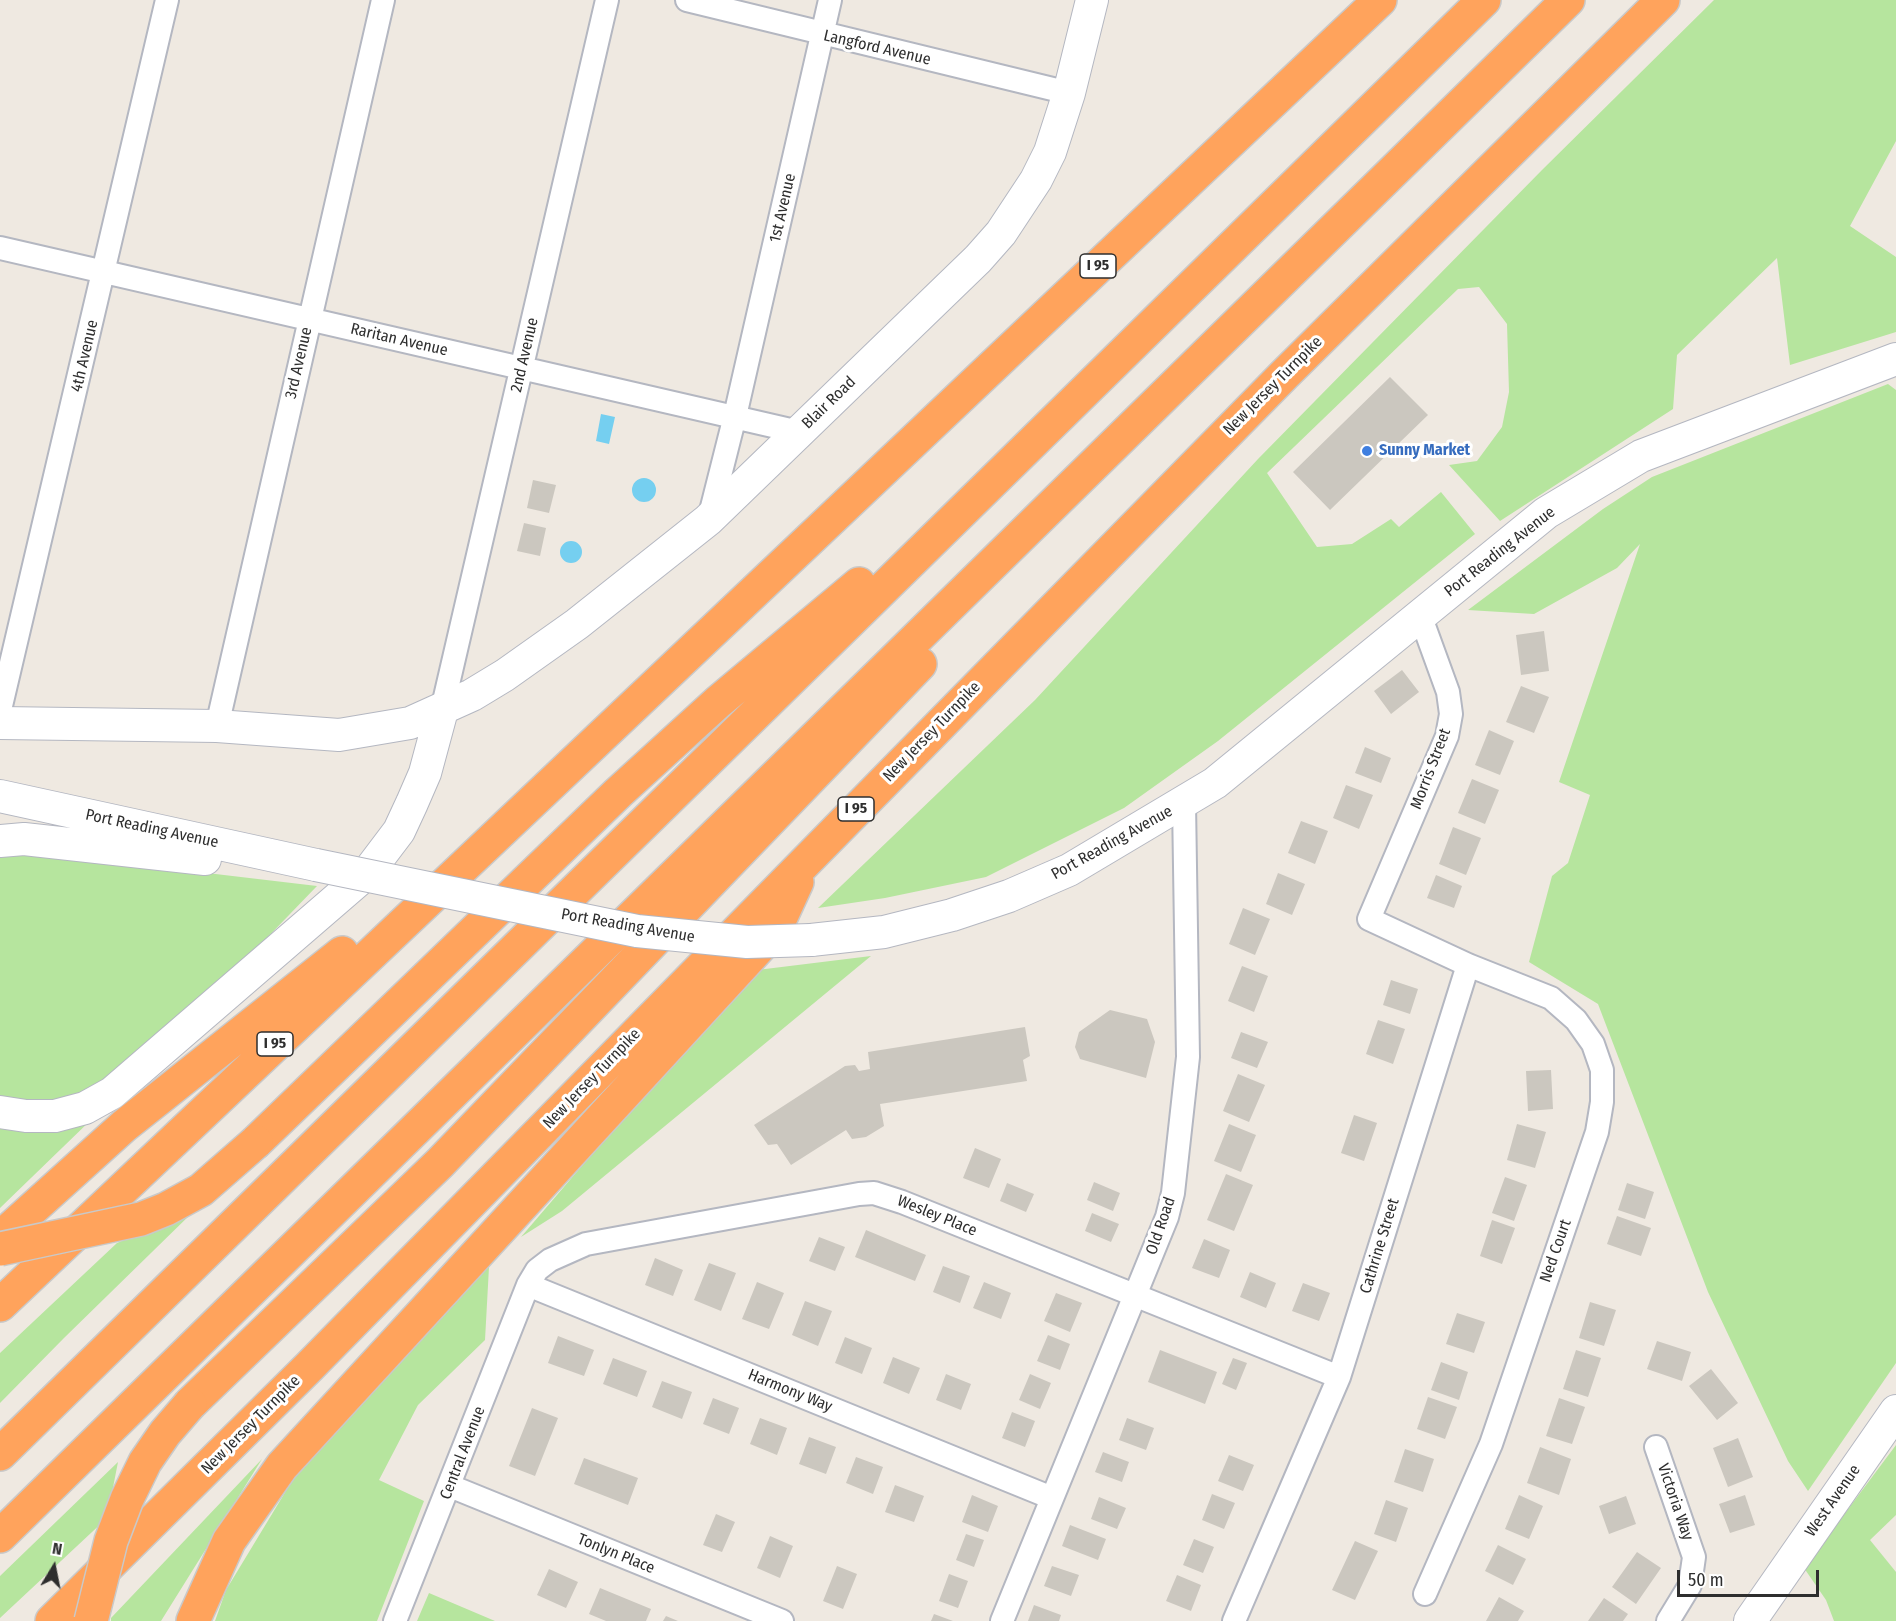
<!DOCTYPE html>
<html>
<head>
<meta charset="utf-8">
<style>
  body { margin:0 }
  #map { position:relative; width:1896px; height:1621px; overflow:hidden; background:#efe9e1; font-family:"Fira Sans Condensed",sans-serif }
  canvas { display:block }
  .north { position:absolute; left:24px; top:1537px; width:60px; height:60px; -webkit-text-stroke:4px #fff; paint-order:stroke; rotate:10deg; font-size:16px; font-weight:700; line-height:24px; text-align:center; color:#2e2e2e }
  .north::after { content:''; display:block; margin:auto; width:21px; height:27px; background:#2e2e2e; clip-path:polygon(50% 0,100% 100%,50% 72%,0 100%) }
  .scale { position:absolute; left:1677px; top:1570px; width:142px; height:27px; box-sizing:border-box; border:3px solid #2e2e2e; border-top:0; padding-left:8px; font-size:18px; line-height:21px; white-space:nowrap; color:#2e2e2e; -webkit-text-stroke:4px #fff; paint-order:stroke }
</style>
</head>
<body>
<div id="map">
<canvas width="1896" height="1621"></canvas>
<div class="north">N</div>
<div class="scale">50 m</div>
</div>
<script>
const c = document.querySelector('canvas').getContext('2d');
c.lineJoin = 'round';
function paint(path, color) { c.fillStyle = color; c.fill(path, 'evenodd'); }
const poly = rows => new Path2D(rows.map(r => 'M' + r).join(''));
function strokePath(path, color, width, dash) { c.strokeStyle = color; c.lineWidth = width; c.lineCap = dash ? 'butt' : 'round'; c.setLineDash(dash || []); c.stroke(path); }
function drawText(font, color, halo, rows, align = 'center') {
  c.font = font + ' "Fira Sans Condensed",sans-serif'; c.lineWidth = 6; c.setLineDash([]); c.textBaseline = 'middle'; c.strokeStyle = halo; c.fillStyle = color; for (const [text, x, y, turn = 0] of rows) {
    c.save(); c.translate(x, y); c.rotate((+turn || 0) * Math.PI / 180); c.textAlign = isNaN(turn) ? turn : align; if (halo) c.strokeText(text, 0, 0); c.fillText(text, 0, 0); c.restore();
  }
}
paint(poly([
  [1714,0,1896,0,1896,141,1850,226,1896,257,1896,332,1790,365,1777,258,1677,355,1673,409,1500,521,1449,465,1477,461,1502,427,1509,392,1507,324,1479,287,1458,289,1267,473,1317,547,1352,544,1391,519,1399,527,1441,492,1475,534,1218,741,1124,808,986,877,885,898,818,908,1035,700,1258,459,1542,170],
  [1888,384,1896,390,1896,1363,1808,1491,1788,1461,1708,1292,1598,1004,1529,962,1552,876,1568,863,1590,795,1559,782,1640,544,1617,568,1534,614,1468,610,1603,509,1652,477],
  [0,838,4,849,317,886,94,1117,0,1208],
  [871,956,562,1211,521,1237,749,971],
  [195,1210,64,1338,0,1403,0,1353,117,1243],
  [489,1267,485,1340,418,1405,379,1480,424,1501,377,1621,215,1621,226,1590,315,1443],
  [1896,1445,1896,1515,1870,1540,1896,1572,1896,1621,1834,1621,1826,1600,1804,1568],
  [262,1459,161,1621,111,1621,111,1618],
  [118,1462,107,1518,0,1618,0,1576],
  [429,1593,495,1621,417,1621]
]), '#b6e59e');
paint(poly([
  [601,414,615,417,609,444,596,441],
  '632 490a12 12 0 1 1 24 0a12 12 0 1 1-24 0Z',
  '560 552a11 11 0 1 1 22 0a11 11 0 1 1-22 0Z'
]), '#75cff0');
paint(poly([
  [1390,377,1428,415,1330,510,1293,472],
  [533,480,556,485,549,513,527,508],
  [524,523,546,528,540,556,517,551],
  [1544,631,1549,671,1521,675,1516,635],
  [1402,670,1419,692,1391,714,1374,691],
  [1521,686,1549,697,1534,733,1506,722],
  [1489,730,1514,741,1500,775,1475,765],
  [1365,747,1391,758,1381,783,1355,773],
  [1472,779,1499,790,1485,824,1458,813],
  [1346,785,1373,795,1359,829,1333,818],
  [1301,821,1328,831,1315,864,1288,853],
  [1453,827,1481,838,1466,875,1439,864],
  [1278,873,1305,884,1292,915,1266,904],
  [1436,875,1462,886,1454,908,1427,898],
  [1243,908,1270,919,1255,955,1229,944],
  [1242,966,1268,976,1254,1012,1228,1001],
  [1391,980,1418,989,1410,1014,1383,1005],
  [1110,1010,1147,1019,1155,1042,1146,1078,1080,1059,1075,1047,1079,1032],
  [1378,1020,1405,1029,1393,1064,1366,1054],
  [1025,1027,1030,1056,1023,1060,1027,1081,880,1104,884,1126,866,1137,852,1139,846,1130,791,1165,777,1144,768,1145,754,1125,845,1066,855,1065,859,1071,870,1069,868,1052],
  [1241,1032,1268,1042,1257,1068,1231,1058],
  [1551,1070,1553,1109,1528,1111,1526,1071],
  [1238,1074,1265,1085,1249,1122,1223,1111],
  [1354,1115,1377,1123,1364,1161,1341,1153],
  [1229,1124,1256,1135,1241,1172,1214,1161],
  [1517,1124,1546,1132,1535,1168,1507,1160],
  [975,1148,1001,1159,989,1188,963,1178],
  [1226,1174,1253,1185,1234,1231,1207,1220],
  [1505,1177,1527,1185,1514,1221,1492,1213],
  [1094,1182,1120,1193,1113,1211,1087,1200],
  [1007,1183,1034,1194,1026,1212,1000,1201],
  [1627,1183,1654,1192,1645,1219,1618,1210],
  [1092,1213,1119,1224,1111,1242,1085,1231],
  [1617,1216,1651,1228,1641,1256,1607,1244],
  [1492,1220,1515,1228,1502,1264,1480,1256],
  [866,1230,926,1255,915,1281,855,1257],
  [819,1237,845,1247,835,1271,809,1261],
  [1204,1239,1230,1250,1219,1278,1192,1268],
  [655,1258,683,1270,673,1296,645,1285],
  [709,1263,736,1273,721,1311,694,1300],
  [943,1266,970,1276,960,1303,933,1292],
  [1250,1272,1276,1283,1266,1308,1240,1297],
  [757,1282,784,1293,769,1329,742,1319],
  [984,1282,1011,1293,1001,1319,973,1308],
  [1303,1283,1330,1293,1319,1321,1292,1311],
  [1056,1293,1082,1303,1070,1332,1044,1321],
  [805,1301,832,1311,818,1346,792,1335],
  [1590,1302,1616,1310,1604,1346,1579,1338],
  [1457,1313,1485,1322,1474,1353,1446,1344],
  [1048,1335,1070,1344,1060,1370,1037,1361],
  [558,1336,594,1350,584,1376,548,1363],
  [845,1337,872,1348,862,1374,835,1363],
  [1657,1341,1691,1352,1682,1381,1647,1369],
  [1160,1350,1217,1372,1205,1404,1148,1382],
  [1576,1350,1601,1358,1588,1397,1563,1389],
  [893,1357,920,1368,909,1394,883,1383],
  [613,1358,647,1371,637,1397,603,1384],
  [1233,1358,1247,1363,1236,1390,1222,1384],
  [1441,1362,1468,1372,1459,1400,1431,1390],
  [1711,1369,1738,1403,1717,1420,1689,1386],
  [946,1374,971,1384,961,1410,936,1400],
  [1030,1374,1051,1383,1040,1409,1019,1400],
  [662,1381,692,1392,682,1419,652,1407],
  [1428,1397,1457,1407,1445,1439,1417,1429],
  [713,1398,739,1408,729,1434,703,1424],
  [1559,1398,1585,1407,1572,1444,1546,1436],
  [532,1408,558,1418,535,1476,509,1466],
  [1012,1412,1035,1421,1025,1447,1002,1438],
  [760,1418,787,1428,777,1455,750,1444],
  [1127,1418,1154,1428,1146,1450,1119,1440],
  [809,1437,836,1447,826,1474,799,1464],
  [1738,1438,1753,1477,1728,1487,1713,1448],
  [1540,1447,1571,1459,1559,1495,1527,1483],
  [1405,1449,1434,1459,1423,1492,1394,1482],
  [1103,1452,1129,1462,1122,1482,1095,1472],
  [1229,1455,1254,1465,1243,1491,1218,1481],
  [856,1457,883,1467,873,1494,846,1483],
  [584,1458,638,1478,628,1505,574,1484],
  [895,1485,924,1496,914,1522,885,1512],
  [1212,1494,1235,1503,1224,1529,1202,1520],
  [972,1495,998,1506,988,1532,962,1522],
  [1519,1495,1543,1506,1529,1539,1505,1529],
  [1745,1495,1755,1525,1730,1533,1719,1504],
  [1626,1496,1636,1524,1609,1534,1599,1506],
  [1099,1497,1126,1508,1117,1529,1091,1519],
  [1386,1500,1408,1508,1396,1542,1374,1534],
  [716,1514,735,1522,722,1552,703,1545],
  [1070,1525,1106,1539,1098,1560,1062,1546],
  [966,1534,984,1540,974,1567,956,1560],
  [770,1536,793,1546,780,1578,757,1568],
  [1194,1539,1214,1547,1203,1573,1183,1565],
  [1355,1541,1378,1551,1355,1600,1332,1590],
  [1498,1545,1526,1559,1513,1585,1485,1571],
  [1637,1552,1661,1568,1636,1604,1612,1587],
  [837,1566,857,1574,843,1609,823,1601],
  [1052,1566,1079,1575,1071,1596,1044,1586],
  [549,1569,578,1582,566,1608,537,1595],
  [949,1574,968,1581,958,1608,939,1601],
  [1177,1575,1201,1585,1191,1611,1166,1601],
  [600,1588,651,1609,646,1621,606,1621,589,1614],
  [1499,1597,1524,1611,1518,1621,1486,1621],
  [1604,1598,1628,1614,1623,1621,1588,1621],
  [1034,1605,1061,1615,1059,1621,1028,1621],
  [934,1614,953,1621,931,1621],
  [666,1616,678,1621,663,1621]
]), '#cbc7bf');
const street = poly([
  [687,0,1069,93],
  [0,248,799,432],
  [709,519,735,416,830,0],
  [1420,615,1448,692,1451,714,1447,736,1369,919,1468,965,1551,998,1576,1020,1593,1044,1602,1070,1602,1102,1597,1132,1491,1444,1425,1594],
  [0,710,167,0],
  [442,710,607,0],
  [217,726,383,0],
  [528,1285,1052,1498],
  [1656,1447,1694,1557,1690,1585,1668,1621],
  [450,1486,782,1621],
  [395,1621,528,1285,537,1270,550,1260,586,1244,859,1194,874,1193,902,1202,1339,1377],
  [1002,1621,1167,1217,1173,1193,1188,1057,1184,803],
  [1234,1621,1339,1377,1468,965]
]);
const secondary = poly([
  [0,723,217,726,339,735,410,723,472,695,505,675,577,624,708,520,978,259,1001,233,1036,180,1050,152,1069,93,1092,0],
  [0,796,316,865],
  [0,841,24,839,205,859],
  [811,940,884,932,952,915,1009,896,1069,870,1215,783,1546,513,1641,456,1896,359],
  [0,1112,26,1116,55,1116,85,1108,112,1093,368,872,399,831,412,803,425,773,442,710],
  [1750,1621,1896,1411]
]);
const highway = poly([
  [256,1142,618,793,718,702,859,584],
  [0,1238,124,1126,342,953],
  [0,1305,1380,0],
  [190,1404,440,1163,920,664],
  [0,1454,1484,0],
  [0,1536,1568,0],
  [52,1621,309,1367,1284,375,1663,0],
  [193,1621,229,1541,282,1466,775,930,797,882]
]);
strokePath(street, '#b4b7c1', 26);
strokePath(secondary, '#b4b7c1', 34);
strokePath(highway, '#c9c9c9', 36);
strokePath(street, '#fff', 22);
strokePath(secondary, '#fff', 32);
strokePath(highway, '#ffa35c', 33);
const secondaryBridge = poly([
  [316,865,637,931,747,942,811,940]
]);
const highwayBridge = poly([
  [0,1249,141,1219,166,1209,201,1190,256,1142],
  [91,1621,111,1541,127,1499,145,1462,165,1433,190,1404]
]);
strokePath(secondaryBridge, '#b4b7c1', 34, []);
strokePath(highwayBridge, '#c9c9c9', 36, []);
strokePath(secondaryBridge, '#fff', 32);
strokePath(highwayBridge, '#ffa35c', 33);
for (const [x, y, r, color] of [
  [1367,451,6,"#3f7fe0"]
]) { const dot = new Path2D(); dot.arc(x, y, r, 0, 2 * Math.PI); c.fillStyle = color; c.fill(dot); strokePath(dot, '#fff', 2); }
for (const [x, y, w] of [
  [1098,266,36],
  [856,809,36],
  [275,1044,36]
]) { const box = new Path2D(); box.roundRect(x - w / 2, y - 12, w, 24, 4.5); c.fillStyle = '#fff'; c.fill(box); strokePath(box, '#2e2e2e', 1.5); }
drawText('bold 15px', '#2e2e2e', null, [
  ["I 95",1098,266],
  ["I 95",856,809],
  ["I 95",275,1044]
]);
drawText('16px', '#2e2e2e', '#fff', [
  ["Langford Avenue",877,48,13],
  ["1st Avenue",783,208,-77],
  ["Raritan Avenue",399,340,13],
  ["2nd Avenue",525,355,-77],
  ["4th Avenue",85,356,-77],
  ["3rd Avenue",299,363,-77],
  ["New Jersey Turnpike",1273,386,-45],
  ["Blair Road",829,403,-44],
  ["Port Reading Avenue",1500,552,-38],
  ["New Jersey Turnpike",932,732,-46],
  ["Morris Street",1431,769,-69],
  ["Port Reading Avenue",152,829,12],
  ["Port Reading Avenue",1112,843,-29],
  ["Port Reading Avenue",628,926,10],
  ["New Jersey Turnpike",592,1079,-46],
  ["Wesley Place",937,1216,22],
  ["Old Road",1161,1226,-71],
  ["Cathrine Street",1380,1246,-73],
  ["Ned Court",1556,1251,-71],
  ["Harmony Way",790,1391,22],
  ["New Jersey Turnpike",251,1425,-45],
  ["Central Avenue",463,1453,-69],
  ["West Avenue",1833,1501,-55],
  ["Victoria Way",1675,1502,71],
  ["Tonlyn Place",616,1554,22]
]);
drawText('bold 16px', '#366cbe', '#fff', [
  ["Sunny Market",1379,451]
], 'left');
</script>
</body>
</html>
